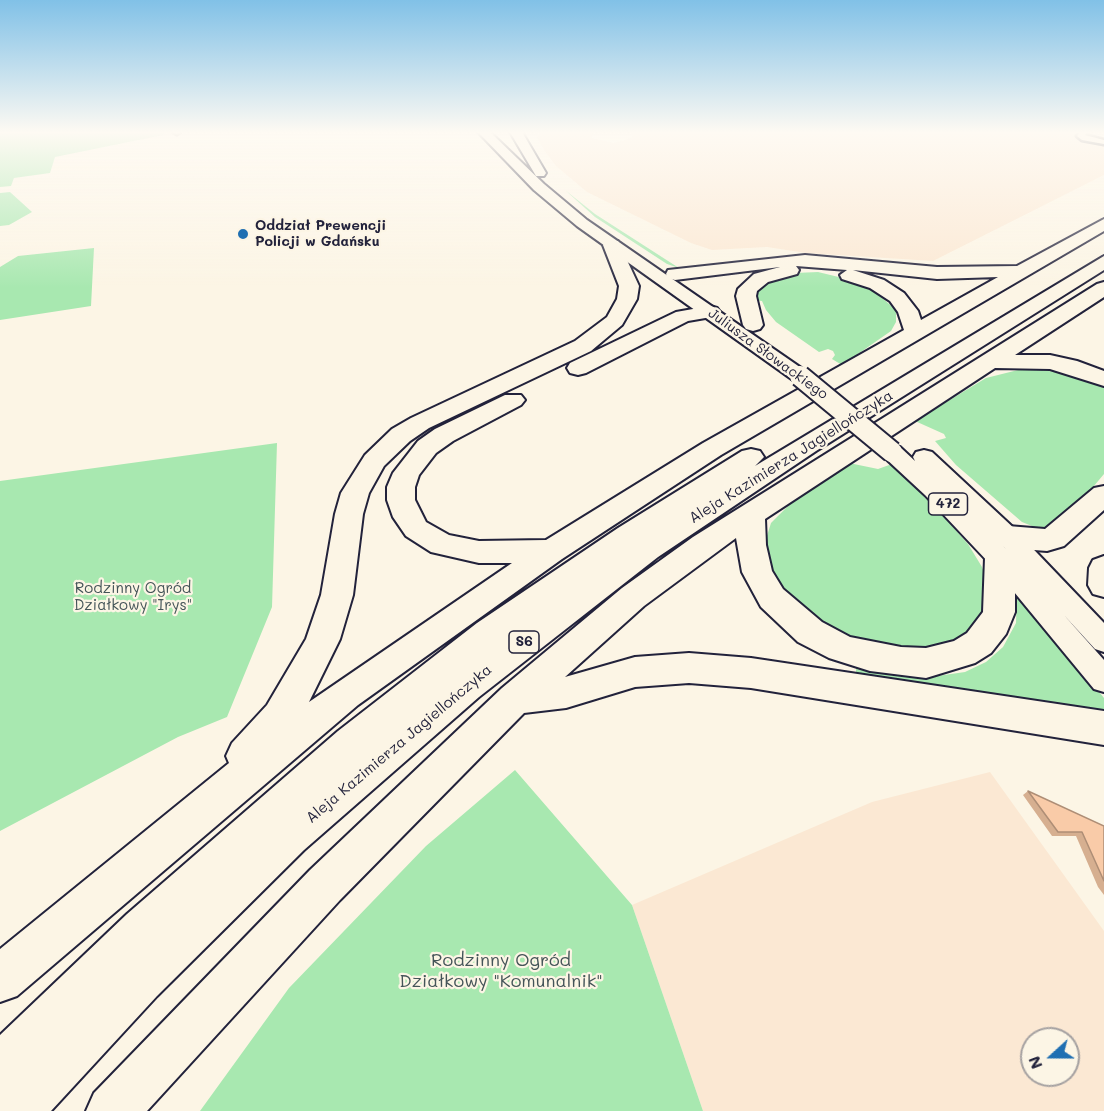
<!DOCTYPE html>
<html>
<head>
<meta charset="utf-8">
<style>
  body { margin:0 }
  #map { position:relative; width:1104px; height:1111px; overflow:hidden; background:#fcf5e5; font-family:Mali,sans-serif }
  canvas { display:block }
  .north { position:absolute; left:1020px; top:1027px; width:60px; height:60px; box-sizing:border-box; background:#fcf5e5; border:2px solid #a5a1a1; border-radius:50%; rotate:249deg; font-size:16px; font-weight:700; line-height:24px; text-align:center; color:#22223b }
  .north::after { content:''; display:block; margin:auto; width:21px; height:27px; background:#1f6fb2; clip-path:polygon(50% 0,100% 100%,50% 72%,0 100%) }
</style>
</head>
<body>
<div id="map">
<canvas width="1104" height="1111"></canvas>
<div class="north">N</div>
</div>
<script>
const c = document.querySelector('canvas').getContext('2d');
c.lineJoin = 'round';
function paint(path, color) { c.fillStyle = color; c.fill(path, 'evenodd'); }
const poly = rows => new Path2D(rows.map(r => 'M' + r).join(''));
function strokePath(path, color, width, dash) { c.strokeStyle = color; c.lineWidth = width; c.lineCap = dash ? 'butt' : 'round'; c.setLineDash(dash || []); c.stroke(path); }
function drawText(font, color, halo, rows, align = 'center') {
  c.font = font + ' Mali,sans-serif'; c.lineWidth = 4.5; c.setLineDash([]); c.textBaseline = 'middle'; c.strokeStyle = halo; c.fillStyle = color; for (const [text, x, y, turn = 0] of rows) {
    c.save(); c.translate(x, y); c.rotate((+turn || 0) * Math.PI / 180); c.textAlign = isNaN(turn) ? turn : align; if (halo) c.strokeText(text, 0, 0); c.fillText(text, 0, 0); c.restore();
  }
}
paint(poly([
  [541,132,593,132,592,138,614,143,631,138,632,132,1077,132,1075,136,1104,144,1104,175,933,261,806,253,767,247,712,250,691,243,587,192,556,166,544,150,537,137],
  [990,772,1104,931,1104,1111,703,1111,632,905,872,802],
  [1032,1039,1068,1039,1068,1075,1032,1075]
]), '#fbe8d3');
paint(poly([
  [0,132,165,132,163,135,55,157,50,173,14,178,11,186,0,187],
  [565,190,595,214,679,268,667,264,595,217],
  [10,192,32,212,9,225,0,226,0,193],
  [94,248,91,306,0,320,0,267,18,256],
  [818,272,851,280,873,290,896,310,896,322,891,331,842,365,832,359,835,355,833,351,828,349,819,352,776,322,766,310,762,301,753,300,753,294,762,283,795,273],
  [1026,368,1071,374,1104,387,1104,474,1072,512,1044,535,1037,528,1022,522,956,465,935,441,946,438,944,434,915,421,986,378],
  [277,443,272,607,227,717,178,737,0,831,0,481],
  [849,463,878,469,892,464,940,512,968,544,982,567,989,587,983,626,936,652,886,651,843,638,786,597,770,570,765,542,771,523,795,499],
  [1017,590,1104,698,1104,718,856,679,856,666,923,678,965,672,986,662,1003,647,1016,623],
  [515,770,632,905,703,1111,200,1111,289,988,426,846]
]), '#a8e8b0');
const minor = poly([
  [173,132,180,132,177,134,173,132],
  [1080,132,1087,132,1085,135,1104,140,1104,144,1082,140,1077,136,1080,132]
]);
const secondary = poly([
  [1008,529,1016,531,1104,623,1104,652,1095,649,1063,614,1104,660,1104,692,1094,689,991,564,988,558,991,552,1000,549,1007,551,996,537,1000,531,1008,529]
]);
const primary = poly([
  [478,132,490,132,544,184,587,220,807,372,810,376,807,380,793,380,577,226,534,190,478,132],
  [510,132,522,132,546,173,544,176,536,176,510,132],
  [892,445,900,447,915,461,913,457,916,452,924,450,932,452,1017,531,1020,537,1017,543,1008,546,1002,544,1013,558,1009,565,1000,568,991,565,925,495,884,457,881,452,884,447,892,445]
]);
const motorway = poly([
  [1104,219,1104,231,721,455,562,559,358,705,17,996,0,1002,0,949,229,763,226,756,232,743,267,705,306,639,321,595,335,514,341,493,365,455,392,429,411,418,575,341,607,317,617,299,619,286,603,245,606,241,618,241,639,286,637,299,622,325,591,351,429,428,410,441,384,466,369,493,363,514,353,595,340,639,309,702,512,563,479,563,431,552,406,536,393,517,387,500,387,487,393,473,418,441,435,429,505,395,521,395,525,400,521,405,453,441,436,453,419,475,415,487,415,500,426,522,449,535,479,541,546,540,703,443,904,330,898,312,890,301,870,288,842,279,840,275,847,270,796,266,799,270,797,274,768,282,757,291,756,296,763,325,760,329,753,331,746,329,743,325,736,296,738,289,754,274,780,267,675,280,668,278,666,274,668,270,805,255,937,267,1017,266,1104,219],
  [853,270,937,279,998,277,921,320,918,311,904,293,884,280,853,270],
  [1104,256,1104,270,816,451,658,557,479,697,304,850,157,996,51,1111,0,1111,0,1035,127,914,338,731,477,623,618,528,742,451,751,449,760,451,764,457,755,466,1104,256],
  [1104,282,1104,297,1015,355,1050,355,1077,361,1104,371,1104,386,1050,369,995,368,765,519,766,545,772,571,783,589,822,622,850,637,901,647,926,648,954,641,967,633,983,612,985,558,989,550,1000,547,1011,550,1015,558,1015,612,1006,634,991,653,975,663,926,678,870,671,829,658,798,642,761,607,742,572,736,538,644,606,565,677,635,657,689,653,751,658,1104,711,1104,745,751,688,689,683,635,687,566,708,524,713,340,900,147,1111,86,1111,94,1093,310,870,502,688,622,588,693,537,1097,284,1104,282],
  [710,306,717,308,720,312,717,316,688,321,586,373,578,375,570,373,567,368,570,363,676,312,710,306],
  [1104,486,1104,510,1064,546,1047,551,1008,548,998,545,993,537,998,529,1008,526,1045,529,1094,488,1104,486],
  [1104,556,1104,597,1093,594,1088,585,1089,568,1093,560,1104,556]
]);
strokePath(minor, '#22223b', 5);
strokePath(secondary, '#22223b', 4);
strokePath(primary, '#22223b', 4);
strokePath(motorway, '#22223b', 4);
paint(minor, '#fcf5e5');
paint(secondary, '#fcf5e5');
paint(primary, '#fcf5e5');
paint(motorway, '#fcf5e5');
const primaryBridge = poly([
  [800,376,892,452]
]);
strokePath(primaryBridge, '#22223b', 24, []);
strokePath(primaryBridge, '#fcf5e5', 20);
paint(poly([
  [1028,791,1104,826,1104,895,1098,887,1076,836,1052,836,1023,795]
]), '#d6af90');
const building = poly([
  [1028,791,1104,826,1104,881,1082,832,1058,832,1028,791]
]);
paint(building, '#f9cba8');
strokePath(building, '#ae8e76', 1.5);
const sky = c.createLinearGradient(0, 0, 0, 288);
sky.addColorStop(0, '#81c1e7');
sky.addColorStop(0.46, '#fefaf3');
sky.addColorStop(1, '#fefaf300');
c.fillStyle = sky;
c.fillRect(0, 0, 1104, 288);
for (const [x, y, r, color] of [
  [243,234,6,"#1f6fb2"]
]) { const dot = new Path2D(); dot.arc(x, y, r, 0, 2 * Math.PI); c.fillStyle = color; c.fill(dot); strokePath(dot, '#fcf5e5', 2); }
drawText('bold 14px', '#22223b', '#fcf5e5', [
  ["Oddział Prewencji",255,226],
  ["Policji w Gdańsku",255,242]
], 'left');
drawText('14px', '#22223b', '#fcf5e5', [
  ["Juliusza Słowackiego",768,354,36]
]);
for (const [x, y, w] of [
  [948,504,39],
  [524,642,30]
]) { const box = new Path2D(); box.roundRect(x - w / 2, y - 11, w, 22, 4.5); c.fillStyle = '#fcf5e5'; c.fill(box); strokePath(box, '#22223b', 1.5); }
drawText('bold 14px', '#22223b', null, [
  ["472",948,504],
  ["S6",524,642]
]);
drawText('15px', '#22223b', '#fcf5e5', [
  ["Aleja Kazimierza Jagiellończyka",791,457,-32],
  ["Aleja Kazimierza Jagiellończyka",399,744,-40]
]);
drawText('15px', '#445458', '#fcf5e5', [
  ["Rodzinny Ogród",133,588],
  ["Działkowy \"Irys\"",133,605]
]);
drawText('18px', '#445458', '#fcf5e5', [
  ["Rodzinny Ogród",501,960],
  ["Działkowy \"Komunalnik\"",501,981]
]);
</script>
</body>
</html>
